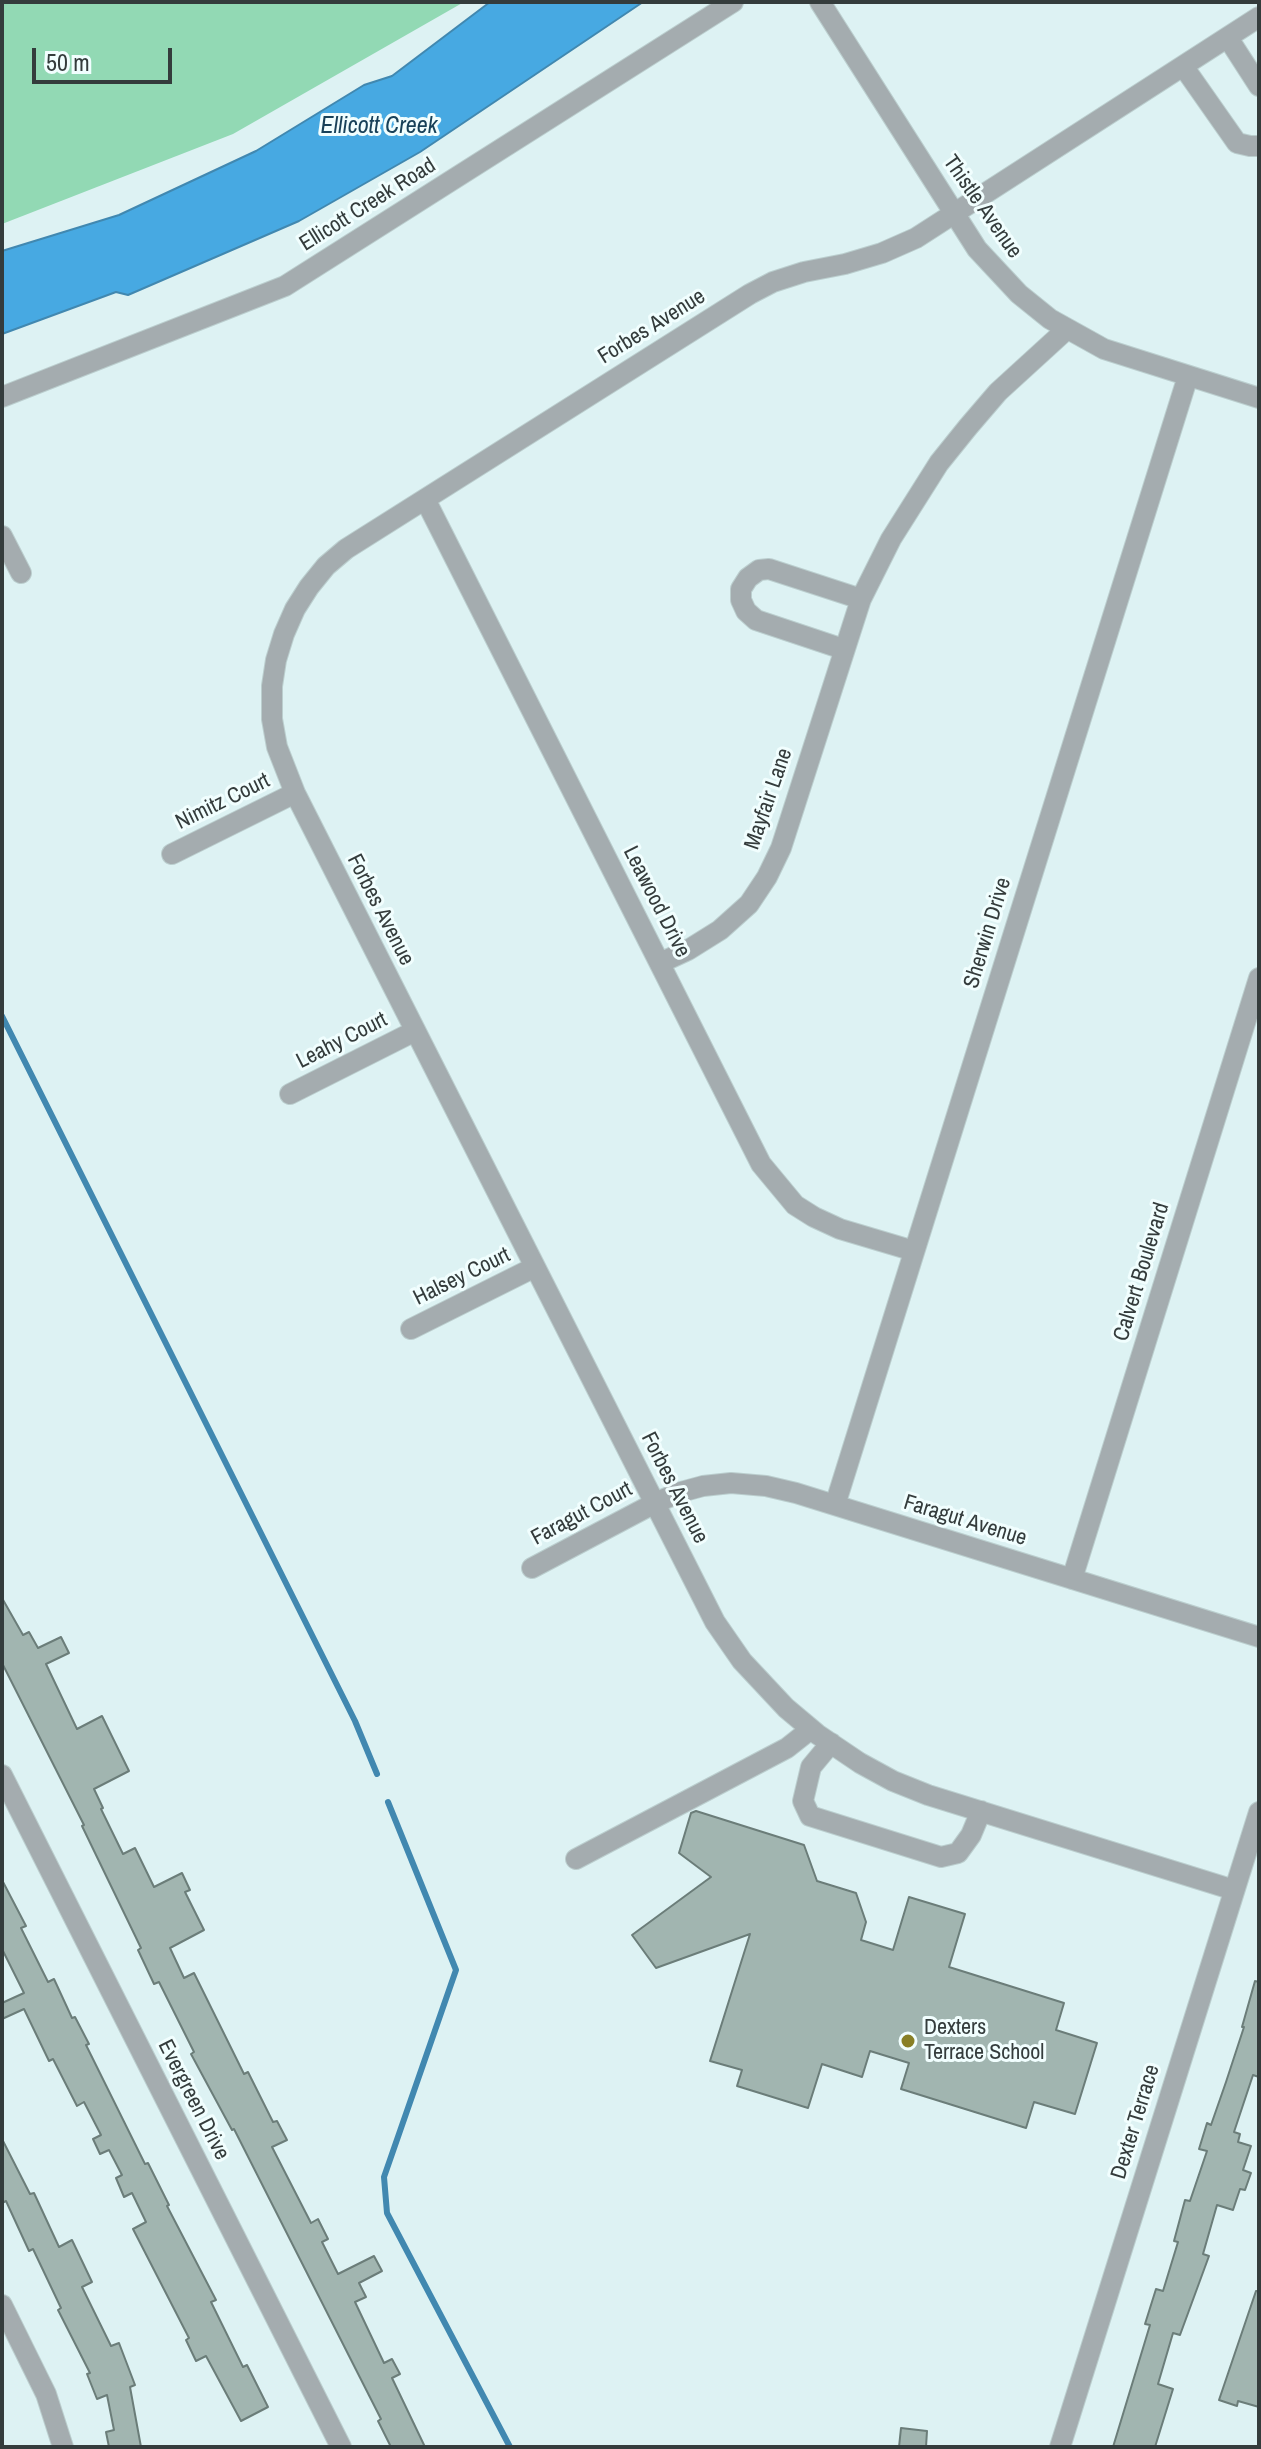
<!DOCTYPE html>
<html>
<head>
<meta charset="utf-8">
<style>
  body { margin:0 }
  #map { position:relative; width:1261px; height:2449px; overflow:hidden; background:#ddf2f3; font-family:"Archivo Narrow",sans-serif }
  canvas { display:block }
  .frame { position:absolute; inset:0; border:4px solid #343c3c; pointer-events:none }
  .scale { position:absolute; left:32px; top:48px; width:140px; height:36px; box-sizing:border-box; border:4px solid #343c3c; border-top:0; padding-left:10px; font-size:24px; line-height:28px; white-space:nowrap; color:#343c3c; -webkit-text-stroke:6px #f1fefe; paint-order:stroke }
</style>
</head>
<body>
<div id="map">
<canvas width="1261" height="2449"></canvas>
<div class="frame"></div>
<div class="scale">50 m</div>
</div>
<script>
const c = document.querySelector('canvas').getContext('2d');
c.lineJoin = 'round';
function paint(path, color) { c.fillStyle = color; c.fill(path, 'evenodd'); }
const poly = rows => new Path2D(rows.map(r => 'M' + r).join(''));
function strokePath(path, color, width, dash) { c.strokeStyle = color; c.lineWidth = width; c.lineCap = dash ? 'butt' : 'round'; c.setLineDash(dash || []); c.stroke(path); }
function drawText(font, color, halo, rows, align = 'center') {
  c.font = font + ' "Archivo Narrow",sans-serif'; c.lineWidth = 6; c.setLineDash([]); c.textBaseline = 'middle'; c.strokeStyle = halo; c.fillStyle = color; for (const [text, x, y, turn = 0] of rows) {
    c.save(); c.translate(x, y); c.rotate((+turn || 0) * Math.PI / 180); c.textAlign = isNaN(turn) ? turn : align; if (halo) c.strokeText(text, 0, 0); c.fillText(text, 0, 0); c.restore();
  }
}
paint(poly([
  [2,2,464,2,233,134,2,224]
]), '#92d9b4');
const water = poly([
  [490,2,643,2,420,152,299,221,128,295,116,292,2,334,2,251,119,215,256,151,364,85,392,76,490,2]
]);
paint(water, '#47a9e2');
strokePath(water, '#4188b0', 2);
strokePath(poly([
  [2,1016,355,1721,377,1774],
  [388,1802,456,1970,384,2177,387,2213,510,2447]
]), '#4188b0', 6);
const building = poly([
  [2,1598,23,1635,29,1632,38,1648,61,1637,69,1653,46,1664,77,1729,102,1716,129,1771,94,1789,103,1808,101,1809,123,1854,135,1848,154,1887,182,1873,190,1890,185,1892,204,1930,170,1948,184,1978,194,1973,244,2074,248,2072,273,2122,277,2121,287,2140,272,2147,311,2223,318,2219,328,2239,322,2242,338,2274,374,2256,382,2271,359,2283,366,2297,355,2302,384,2363,392,2359,400,2374,392,2378,425,2447,391,2447,378,2421,381,2419,234,2129,232,2130,191,2054,194,2052,159,1982,154,1984,138,1950,141,1948,82,1826,84,1825,2,1663,2,1598],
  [696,1811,804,1845,817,1881,856,1893,866,1922,861,1940,893,1950,909,1897,965,1914,949,1967,1064,2003,1056,2030,1097,2043,1075,2114,1034,2102,1026,2128,901,2089,909,2063,870,2051,862,2077,822,2064,808,2108,737,2086,742,2070,710,2061,750,1934,656,1968,632,1935,711,1877,679,1853,691,1813,696,1811],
  [2,1880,26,1926,21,1928,48,1982,54,1979,72,2018,75,2017,89,2044,86,2045,145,2164,148,2163,169,2205,167,2206,216,2300,211,2302,243,2367,247,2365,268,2407,241,2421,206,2356,196,2361,186,2340,189,2338,133,2229,146,2222,132,2193,124,2197,116,2178,122,2175,109,2150,100,2154,93,2139,101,2135,84,2102,77,2106,53,2059,49,2061,24,2009,2,2019,2,2003,24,1993,2,1949,2,1880],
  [1255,1981,1259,1982,1259,2077,1253,2075,1234,2132,1240,2134,1238,2142,1251,2146,1243,2170,1251,2173,1245,2190,1240,2189,1233,2210,1217,2205,1203,2254,1209,2256,1180,2335,1173,2333,1158,2384,1173,2389,1155,2447,1113,2447,1150,2325,1145,2324,1156,2289,1163,2291,1178,2242,1174,2241,1185,2200,1190,2201,1207,2151,1199,2149,1207,2123,1211,2125,1226,2082,1244,2027,1242,2027,1255,1981],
  [2,2139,30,2194,34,2193,59,2247,72,2240,92,2282,82,2287,111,2346,119,2343,135,2385,130,2387,141,2447,109,2447,106,2432,114,2430,107,2395,97,2399,87,2374,90,2373,58,2310,61,2308,33,2249,29,2251,6,2201,2,2203,2,2139],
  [1256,2291,1259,2291,1259,2407,1238,2401,1237,2406,1219,2400,1256,2291],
  [901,2428,927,2431,926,2447,899,2447,901,2428]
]);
paint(building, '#a1b5b0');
strokePath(building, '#6b7d79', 2);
const minor = poly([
  [820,2,977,249,1019,294,1050,319,1104,349,1259,398],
  [1228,38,1259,86],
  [1183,66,1237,143,1250,146,1259,146],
  [2,397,285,286,733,2],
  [425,499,761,1164,795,1205,814,1217,840,1229,914,1251],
  [2,536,21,573],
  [843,649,756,620,746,611,741,600,741,589,748,578,759,570,769,569,861,599],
  [172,854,295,793],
  [660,963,688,950,720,930,749,904,767,877,781,848,861,599,891,539,939,463,968,427,998,392,1067,329],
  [290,1094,415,1031],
  [411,1329,535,1267],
  [835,1505,1188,376],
  [532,1568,655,1503,681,1492,703,1486,731,1483,766,1486,796,1493,1259,1637],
  [1072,1579,1259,978],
  [831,1743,811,1767,803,1801,810,1816,941,1857,958,1853,971,1835,981,1811],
  [2,1775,341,2447],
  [576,1859,787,1748,811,1729],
  [1234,1890,928,1795,893,1781,860,1763,817,1734,786,1708,742,1661,715,1622,295,793,277,747,272,719,272,686,276,660,284,634,295,609,309,587,326,566,346,549,750,294,773,282,804,272,845,264,882,253,916,238,1259,17],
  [2,2305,46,2394,63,2447],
  [1060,2447,1259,1812]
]);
strokePath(minor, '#bbcece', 22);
strokePath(minor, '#a4acaf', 20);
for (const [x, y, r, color] of [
  [908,2041,8,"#887f26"]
]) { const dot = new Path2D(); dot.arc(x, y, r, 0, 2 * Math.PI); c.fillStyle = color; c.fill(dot); strokePath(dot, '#f1fefe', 3); }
drawText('22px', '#343c3c', '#f1fefe', [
  ["Ellicott Creek Road",368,205,-32],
  ["Thistle Avenue",982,207,55],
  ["Forbes Avenue",652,327,-32],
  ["Mayfair Lane",769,799,-71],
  ["Nimitz Court",223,802,-26],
  ["Leawood Drive",656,902,63],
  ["Forbes Avenue",380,910,63],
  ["Sherwin Drive",988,933,-73],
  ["Leahy Court",342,1041,-27],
  ["Calvert Boulevard",1142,1272,-73],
  ["Halsey Court",462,1277,-26],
  ["Forbes Avenue",674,1488,63],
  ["Faragut Court",582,1514,-28],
  ["Faragut Avenue",965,1521,17],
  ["Evergreen Drive",193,2100,63],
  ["Dexter Terrace",1136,2122,-73]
]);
drawText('22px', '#343c3c', '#f1fefe', [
  ["Dexters",924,2028],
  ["Terrace School",924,2053]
], 'left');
drawText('italic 24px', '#184159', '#f1fefe', [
  ["Ellicott Creek",379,127]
]);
</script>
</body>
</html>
